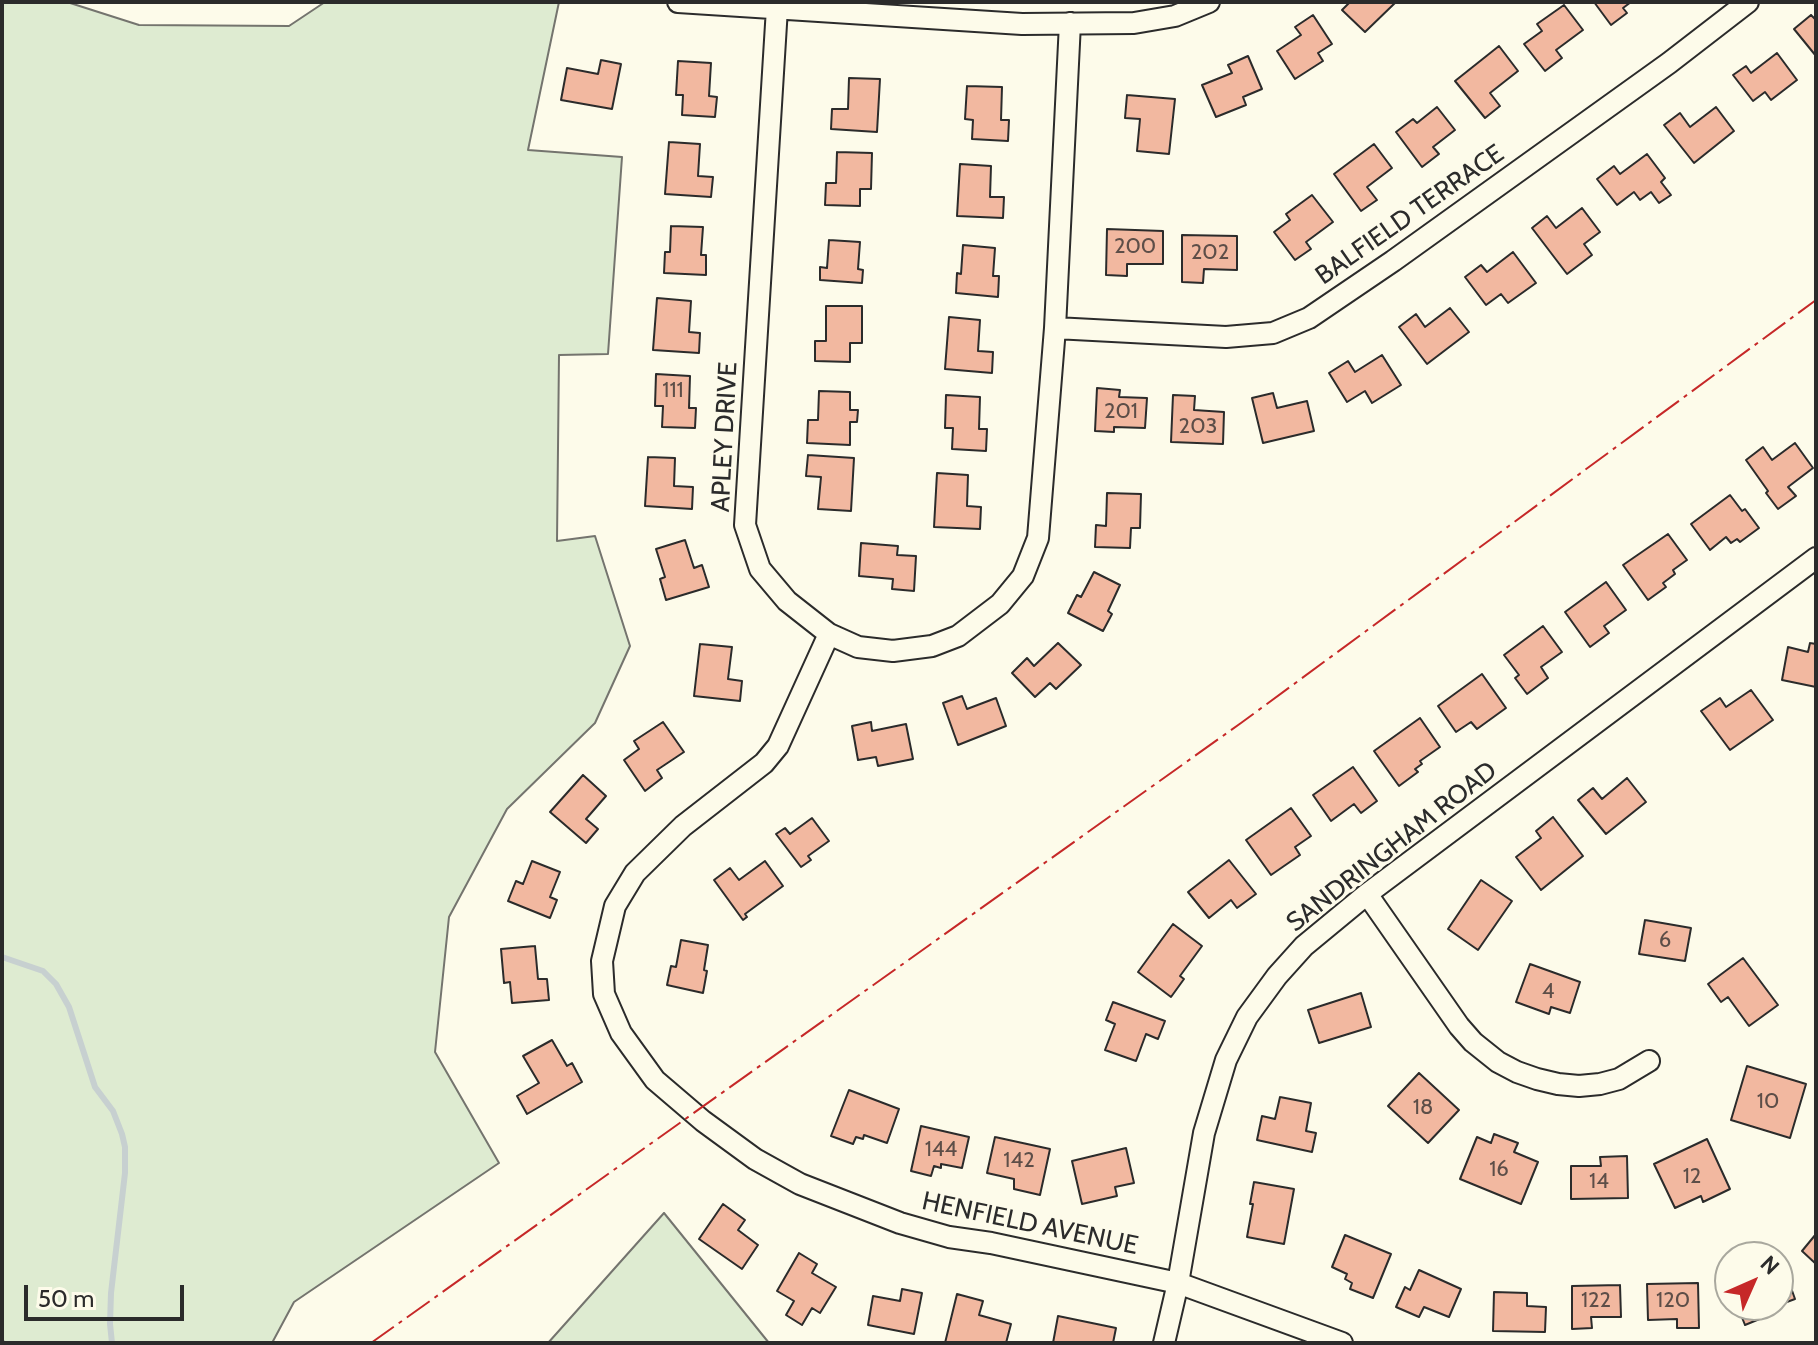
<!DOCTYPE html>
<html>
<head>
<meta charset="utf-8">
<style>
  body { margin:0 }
  #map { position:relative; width:1818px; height:1345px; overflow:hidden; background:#fdfbea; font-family:Cabin,sans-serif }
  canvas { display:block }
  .frame { position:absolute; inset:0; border:4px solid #2b2b2b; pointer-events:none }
  .north { position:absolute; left:1714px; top:1241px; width:80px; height:80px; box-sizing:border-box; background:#fdfbea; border:2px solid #a9a89e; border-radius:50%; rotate:45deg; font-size:22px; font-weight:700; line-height:32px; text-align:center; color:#2b2b2b }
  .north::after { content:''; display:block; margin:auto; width:28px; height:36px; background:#c62828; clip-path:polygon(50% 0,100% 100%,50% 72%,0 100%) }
  .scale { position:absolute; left:24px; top:1285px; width:160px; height:36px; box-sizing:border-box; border:4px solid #2b2b2b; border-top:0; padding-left:10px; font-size:24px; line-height:28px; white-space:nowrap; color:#2b2b2b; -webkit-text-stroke:6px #fdfbea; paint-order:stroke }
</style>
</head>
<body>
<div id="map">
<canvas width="1818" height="1345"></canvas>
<div class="frame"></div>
<div class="north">N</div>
<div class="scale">50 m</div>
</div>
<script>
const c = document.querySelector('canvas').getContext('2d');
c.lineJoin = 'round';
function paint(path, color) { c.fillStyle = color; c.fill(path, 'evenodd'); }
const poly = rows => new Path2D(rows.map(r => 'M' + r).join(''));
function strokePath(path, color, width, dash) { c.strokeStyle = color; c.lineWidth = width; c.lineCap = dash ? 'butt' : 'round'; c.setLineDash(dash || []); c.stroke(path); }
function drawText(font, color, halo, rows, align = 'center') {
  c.font = font + ' Cabin,sans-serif'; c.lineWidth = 6; c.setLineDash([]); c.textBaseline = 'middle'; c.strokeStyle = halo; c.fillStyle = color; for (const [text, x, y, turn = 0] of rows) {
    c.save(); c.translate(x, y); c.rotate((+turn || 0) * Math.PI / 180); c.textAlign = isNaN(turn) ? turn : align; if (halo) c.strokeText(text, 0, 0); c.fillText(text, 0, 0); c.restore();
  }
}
const green = poly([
  [2,2,67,2,139,25,289,26,325,2,559,2,528,150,622,157,608,354,559,355,557,541,595,536,630,646,595,723,507,809,449,917,435,1052,499,1163,294,1302,272,1343,8,1343,2,1341,2,2],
  [664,1213,769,1343,548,1343,664,1213]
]);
paint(green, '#deebd1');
strokePath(green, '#74746e', 2);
strokePath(poly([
  [2,957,43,971,56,984,69,1007,95,1087,113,1111,122,1134,125,1147,125,1173,111,1293,110,1324,112,1343]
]), '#c7d0d0', 6);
const building = poly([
  [1350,2,1396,2,1365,32,1342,10,1350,2],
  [1594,2,1631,2,1623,8,1627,13,1611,25,1594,2],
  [1564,5,1583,30,1556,50,1562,58,1545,71,1524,44,1542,31,1537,24,1564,5],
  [1313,15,1332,44,1318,53,1323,61,1295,79,1277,51,1301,35,1295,27,1313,15],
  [1811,15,1816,20,1816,56,1794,29,1811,15],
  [1499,46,1518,71,1490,93,1500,106,1485,118,1455,81,1499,46],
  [1777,53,1797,80,1771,100,1765,92,1753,101,1733,75,1746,66,1751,73,1777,53],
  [1248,56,1262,89,1243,97,1246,105,1216,117,1202,85,1232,73,1228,65,1248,56],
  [601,60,621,64,612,109,561,100,567,68,598,74,601,60],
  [678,61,711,63,709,96,717,97,715,117,682,115,683,95,676,95,678,61],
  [849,78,880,79,877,132,831,129,832,109,848,109,849,78],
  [967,86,1002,87,1001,120,1009,120,1008,141,972,139,973,120,965,119,967,86],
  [1127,95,1175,99,1169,154,1137,151,1140,119,1125,118,1127,95],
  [1437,107,1455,130,1433,147,1439,154,1422,167,1396,132,1413,119,1417,123,1437,107],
  [1716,107,1734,131,1694,163,1664,125,1680,113,1690,127,1716,107],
  [669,142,700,144,698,176,713,177,711,197,665,194,669,142],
  [1374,144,1392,168,1367,187,1377,200,1361,211,1334,174,1374,144],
  [837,152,872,153,871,189,860,189,860,206,825,205,826,183,836,183,837,152],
  [1647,154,1665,178,1661,182,1671,195,1659,203,1651,192,1640,200,1634,192,1617,205,1597,179,1614,166,1620,174,1647,154],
  [960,164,991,166,990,197,1004,197,1003,218,957,216,960,164],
  [1312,195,1333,222,1306,242,1311,249,1295,260,1274,232,1290,220,1286,214,1312,195],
  [1582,208,1600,232,1584,244,1592,255,1567,274,1532,228,1547,216,1556,228,1582,208],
  [671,226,703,227,701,255,706,255,706,275,664,273,665,252,670,252,671,226],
  [1107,229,1163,231,1163,264,1127,264,1127,276,1106,275,1107,229],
  [1182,235,1237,236,1237,270,1204,269,1203,283,1182,282,1182,235],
  [829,240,860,242,858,269,863,270,862,283,820,280,820,267,827,268,829,240],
  [963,245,995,248,993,276,999,276,998,297,956,293,957,273,961,274,963,245],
  [1513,252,1536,283,1508,303,1501,294,1486,305,1465,277,1481,265,1487,272,1513,252],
  [657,298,691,301,689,332,700,333,699,353,653,350,657,298],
  [826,306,862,306,862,343,850,343,850,362,815,361,815,341,826,341,826,306],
  [1450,308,1469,332,1427,364,1399,327,1416,314,1425,327,1450,308],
  [949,317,980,320,978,351,993,352,992,373,945,369,949,317],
  [1382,355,1401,385,1372,403,1365,391,1347,402,1329,373,1348,361,1355,372,1382,355],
  [656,374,690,376,689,408,696,408,695,428,662,427,663,406,655,406,656,374],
  [1097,388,1120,390,1119,397,1147,398,1145,428,1114,427,1114,432,1095,431,1097,388],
  [819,391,850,392,850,410,858,410,857,422,850,422,850,445,807,443,808,420,818,420,819,391],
  [1273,393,1277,408,1307,401,1314,431,1263,443,1252,398,1273,393],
  [946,395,980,397,979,429,987,429,986,451,952,449,953,428,945,428,946,395],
  [1173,395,1195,396,1194,410,1224,412,1223,444,1171,442,1173,395],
  [1795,443,1813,468,1788,487,1796,496,1778,509,1766,493,1768,491,1746,460,1763,447,1772,460,1795,443],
  [808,455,854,458,851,511,818,509,821,477,806,476,808,455],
  [648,457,675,458,674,486,693,487,692,509,645,506,648,457],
  [937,473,968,475,967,506,981,507,980,529,934,527,937,473],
  [1107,493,1141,494,1140,528,1131,528,1130,548,1095,547,1096,525,1106,526,1107,493],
  [1730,495,1742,511,1745,509,1759,528,1740,542,1737,539,1731,543,1726,537,1710,550,1691,524,1730,495],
  [1668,534,1687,560,1673,570,1675,574,1663,583,1666,587,1648,600,1623,565,1668,534],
  [685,540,694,568,702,565,709,587,666,600,660,579,665,577,656,549,685,540],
  [861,543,898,546,897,555,916,556,914,591,892,589,893,579,859,576,861,543],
  [1094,572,1120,585,1108,611,1112,614,1103,631,1068,613,1077,595,1081,597,1094,572],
  [1606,582,1626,610,1604,626,1609,633,1590,647,1565,612,1606,582],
  [1543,626,1562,652,1541,667,1548,678,1527,694,1515,678,1519,675,1504,655,1543,626],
  [1058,643,1081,665,1056,689,1050,683,1035,697,1012,673,1027,658,1034,666,1058,643],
  [1810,643,1816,644,1816,687,1782,680,1788,647,1808,652,1810,643],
  [700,644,732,647,728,679,742,681,740,701,694,696,700,644],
  [1482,674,1506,708,1477,729,1471,722,1456,732,1438,706,1482,674],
  [1751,690,1773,720,1730,750,1701,711,1720,698,1726,707,1751,690],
  [962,696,967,709,996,698,1006,726,958,745,943,703,962,696],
  [1420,718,1440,747,1420,761,1422,764,1415,769,1418,772,1399,786,1374,751,1420,718],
  [663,722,684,752,657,770,662,778,645,791,624,760,639,749,634,741,663,722],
  [871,722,872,731,906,724,913,759,878,766,876,757,858,760,852,726,871,722],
  [1353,767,1377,801,1361,813,1354,804,1331,821,1313,795,1353,767],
  [583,775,606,796,586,819,598,829,586,843,550,812,583,775],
  [1627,778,1646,802,1606,834,1578,800,1593,788,1602,799,1627,778],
  [1291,808,1311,836,1295,847,1300,855,1271,875,1246,840,1291,808],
  [1553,817,1583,856,1541,890,1516,857,1541,838,1536,831,1553,817],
  [812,818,829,841,808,856,811,860,801,867,776,834,785,828,790,834,812,818],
  [1229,860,1256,894,1237,908,1231,900,1209,918,1188,892,1229,860],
  [532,861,560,872,550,897,557,900,550,918,508,901,516,881,523,884,532,861],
  [765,861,783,886,745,914,747,917,743,920,714,880,730,868,739,880,765,861],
  [1481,880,1512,901,1478,950,1448,929,1481,880],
  [1645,920,1691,928,1685,961,1639,954,1645,920],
  [1173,924,1202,946,1180,976,1184,979,1171,997,1138,972,1173,924],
  [681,940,708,945,704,970,707,971,703,993,667,985,671,966,676,967,681,940],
  [535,946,538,979,547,979,549,1000,512,1003,510,982,504,983,501,949,535,946],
  [1743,958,1778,1005,1749,1026,1728,997,1721,1002,1708,984,1743,958],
  [1530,964,1580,982,1570,1013,1551,1007,1549,1014,1516,1002,1530,964],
  [1361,993,1371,1027,1319,1043,1308,1010,1361,993],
  [1113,1002,1165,1021,1158,1039,1146,1034,1136,1061,1105,1050,1115,1024,1106,1020,1113,1002],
  [552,1040,567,1066,572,1063,582,1082,527,1114,517,1096,539,1083,523,1056,552,1040],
  [1747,1066,1806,1084,1790,1138,1731,1120,1747,1066],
  [1419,1073,1459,1110,1428,1143,1388,1106,1419,1073],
  [849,1090,899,1109,887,1143,864,1135,863,1139,856,1137,853,1144,831,1136,849,1090],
  [1280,1097,1311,1103,1306,1131,1316,1133,1312,1152,1257,1140,1262,1116,1275,1119,1280,1097],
  [921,1126,969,1137,962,1168,941,1164,941,1168,934,1166,931,1176,911,1171,921,1126],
  [1494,1134,1518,1143,1514,1152,1538,1162,1521,1204,1460,1179,1477,1137,1491,1143,1494,1134],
  [995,1137,1050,1149,1040,1195,1014,1189,1014,1179,987,1173,995,1137],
  [1707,1139,1730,1189,1703,1202,1701,1196,1675,1208,1654,1164,1707,1139],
  [1126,1148,1134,1183,1115,1187,1117,1196,1082,1204,1072,1161,1126,1148],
  [1627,1156,1628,1198,1571,1199,1571,1166,1601,1166,1600,1157,1627,1156],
  [1254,1182,1294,1189,1284,1244,1247,1237,1253,1204,1250,1204,1254,1182],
  [723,1204,745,1220,738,1230,758,1245,742,1269,699,1239,723,1204],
  [1816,1234,1816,1264,1802,1251,1816,1234],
  [1345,1235,1391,1254,1373,1298,1350,1289,1352,1283,1345,1279,1347,1274,1332,1267,1345,1235],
  [799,1253,817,1264,812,1273,836,1287,820,1313,812,1308,802,1325,786,1315,794,1301,777,1291,799,1253],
  [1783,1265,1795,1299,1760,1312,1762,1318,1745,1325,1737,1305,1778,1305,1778,1267,1783,1265],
  [1419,1270,1461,1289,1449,1317,1424,1307,1419,1317,1396,1307,1405,1287,1410,1290,1419,1270],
  [1698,1283,1699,1328,1677,1328,1677,1319,1648,1320,1647,1284,1698,1283],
  [1620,1285,1621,1317,1591,1317,1592,1328,1572,1329,1572,1286,1620,1285],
  [902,1289,922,1293,914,1334,868,1325,873,1296,900,1301,902,1289],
  [1494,1292,1527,1293,1527,1306,1546,1307,1545,1332,1493,1331,1494,1292],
  [957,1294,983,1301,979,1315,1011,1324,1006,1343,945,1343,957,1294],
  [1058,1316,1116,1328,1113,1343,1053,1343,1058,1316]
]);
paint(building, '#f2b8a0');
strokePath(building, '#2b2b2b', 2);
const street = poly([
  [678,2,1022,24,1134,23,1175,16,1209,2],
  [777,8,745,525,760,569,787,601,829,634,858,647,893,651,932,646,958,636,1000,604,1023,576,1038,538,1055,328,1070,23],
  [1055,328,1226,337,1273,333,1309,318,1393,261,1669,63,1748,2],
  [829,634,778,746,764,763,683,826,635,873,615,906,602,961,604,994,621,1033,655,1080,703,1121,755,1159,800,1184,900,1223,949,1237,991,1243,1178,1283,1342,1343],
  [1367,894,1459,1026,1473,1042,1498,1062,1517,1072,1537,1079,1558,1084,1579,1086,1600,1084,1619,1079,1649,1061],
  [1164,1343,1178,1283,1204,1133,1226,1060,1247,1017,1277,976,1304,946,1367,894,1816,558]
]);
strokePath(street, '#2b2b2b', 24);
strokePath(street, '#fdfbea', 20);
strokePath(poly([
  [371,1343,1241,723,1816,300]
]), '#c62828', 2, [28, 6, 4, 6]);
drawText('22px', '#5d4e48', null, [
  ["200",1135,247],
  ["202",1210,253],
  ["111",673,391],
  ["201",1121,412],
  ["203",1198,427],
  ["6",1665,941],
  ["4",1548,992],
  ["10",1768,1102],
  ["18",1423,1108],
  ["144",941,1150],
  ["142",1019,1161],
  ["16",1499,1170],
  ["12",1692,1177],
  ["14",1599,1182],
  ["122",1596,1301],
  ["120",1673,1301]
]);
drawText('26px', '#2b2b2b', '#fdfbea', [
  ["BALFIELD TERRACE",1410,215,-35],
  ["APLEY DRIVE",725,437,-87],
  ["SANDRINGHAM ROAD",1392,847,-38],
  ["HENFIELD AVENUE",1030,1224,12]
]);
</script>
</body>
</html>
